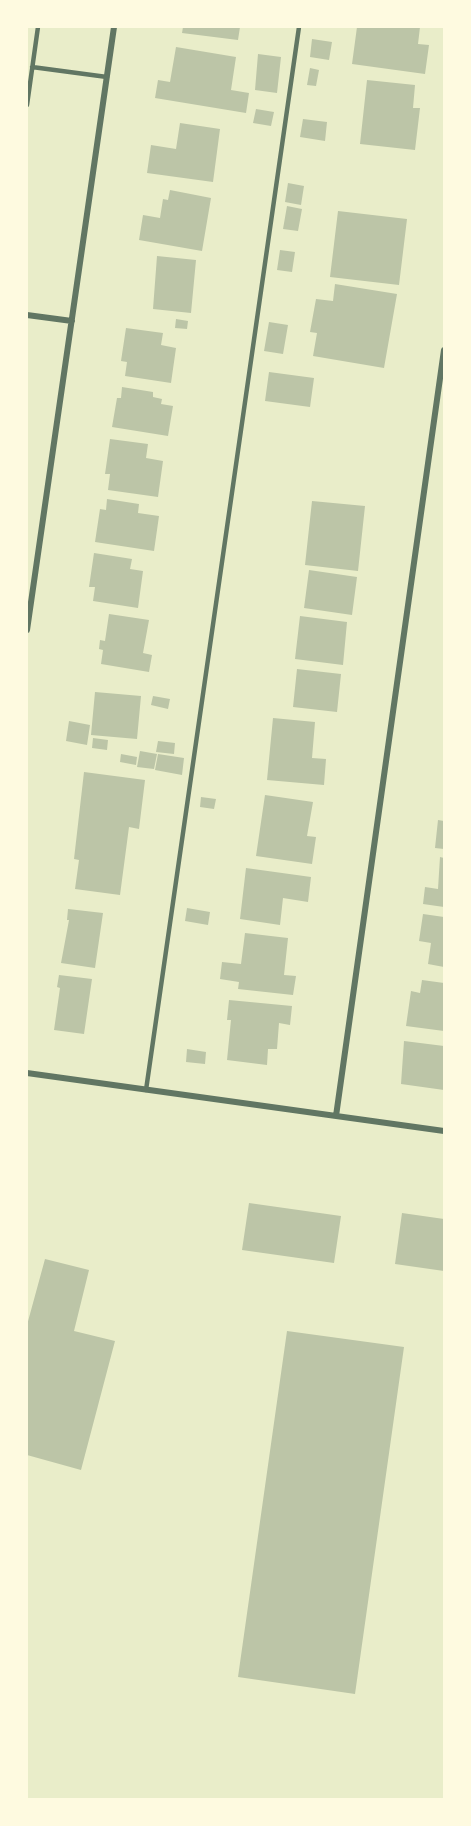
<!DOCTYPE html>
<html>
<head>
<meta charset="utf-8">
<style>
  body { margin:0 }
  #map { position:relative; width:471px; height:1826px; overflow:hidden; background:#e9edc9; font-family:"PT Sans",sans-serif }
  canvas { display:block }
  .frame { position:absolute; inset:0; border:28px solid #fefae0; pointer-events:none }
</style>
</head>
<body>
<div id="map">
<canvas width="471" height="1826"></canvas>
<div class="frame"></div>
</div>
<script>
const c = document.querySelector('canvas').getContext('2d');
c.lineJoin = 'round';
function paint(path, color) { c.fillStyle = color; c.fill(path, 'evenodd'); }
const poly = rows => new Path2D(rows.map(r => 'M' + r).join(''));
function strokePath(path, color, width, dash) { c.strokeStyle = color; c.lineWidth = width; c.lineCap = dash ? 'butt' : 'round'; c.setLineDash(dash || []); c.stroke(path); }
paint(poly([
  [183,27,240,27,238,40,182,33],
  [357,27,420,27,418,44,429,45,425,74,352,64],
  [312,39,332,42,329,60,310,57],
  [176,47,236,57,231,90,249,93,246,113,155,98,158,80,170,82],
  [258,54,281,57,277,93,255,90],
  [310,68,319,70,316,86,307,85],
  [367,80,415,85,413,108,420,108,415,150,360,144],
  [256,109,274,112,271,126,253,123],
  [303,119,327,122,325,141,300,137],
  [180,123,220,129,213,182,147,173,151,145,176,149],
  [288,183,304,186,301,205,285,202],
  [170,190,211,198,202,251,139,240,143,215,160,218,163,199,168,200],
  [287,206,302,209,298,231,283,229],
  [338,211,407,219,399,285,330,277],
  [280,250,295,252,292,272,277,270],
  [157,256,196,260,191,313,153,309],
  [335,284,397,294,384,368,313,356,317,333,310,332,316,299,333,301],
  [176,319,188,321,187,329,175,328],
  [269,322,288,325,283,354,264,351],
  [126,328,163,333,161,345,176,348,171,383,125,376,127,362,121,361],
  [269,372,314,378,310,407,265,401],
  [122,387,153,392,153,397,162,399,161,404,173,406,168,436,112,427,117,398,121,398],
  [110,439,148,444,146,458,163,461,158,497,108,490,110,474,105,474],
  [107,499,139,504,138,513,159,516,154,551,95,542,100,509,106,510],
  [312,501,365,506,358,571,305,565],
  [94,553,132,559,130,569,143,571,138,608,93,601,95,587,89,587],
  [309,570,357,577,352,615,304,608],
  [109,614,149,620,143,653,152,655,149,672,101,664,103,650,99,649,100,640,105,641],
  [300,616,347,622,343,665,295,659],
  [297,669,341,674,337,712,293,707],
  [95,692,141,696,137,739,91,735],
  [153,696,170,699,168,709,151,705],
  [273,718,315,722,312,758,326,759,324,785,267,780],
  [69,721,90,725,87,745,66,741],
  [93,738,108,740,107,750,92,748],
  [158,741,175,743,174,754,156,752],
  [140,751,157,754,154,769,137,767],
  [121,754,137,757,136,765,120,762],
  [158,754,184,758,182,775,155,770],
  [84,772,145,780,139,829,129,827,120,895,75,889,79,860,74,859],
  [265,795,313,802,307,836,316,837,312,864,256,856],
  [201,797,216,799,214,809,200,807],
  [438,820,444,821,444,849,435,848],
  [440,857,444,858,444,907,423,904,425,887,438,889],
  [246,868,311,877,308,902,283,898,280,925,240,919],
  [187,908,210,912,208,925,185,921],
  [68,909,103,913,95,968,61,963,69,920,67,920],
  [423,914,444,917,444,967,428,964,431,943,419,941],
  [245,933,288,938,284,975,296,976,293,995,238,989,239,982,220,979,222,962,241,964],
  [59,975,92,979,84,1034,54,1030,60,988,57,987],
  [422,980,444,983,444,1031,406,1026,411,991,420,993],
  [229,1000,292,1006,290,1025,279,1023,277,1049,268,1049,267,1065,227,1060,231,1020,227,1020],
  [404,1041,444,1046,444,1090,401,1084],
  [187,1049,206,1052,205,1064,186,1062],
  [249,1203,341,1216,334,1263,242,1250],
  [402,1213,444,1219,444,1271,395,1264],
  [45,1259,89,1270,74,1331,115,1341,81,1470,27,1455,27,1325],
  [287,1331,404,1347,355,1694,238,1677]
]), '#bcc5a7');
strokePath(poly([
  [32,67,107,77],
  [27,105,38,27],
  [146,1090,299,27]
]), '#617663', 4.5);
strokePath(poly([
  [27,315,72,321],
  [27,630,114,27],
  [27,1073,444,1131],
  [336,1116,444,350]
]), '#617663', 6);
</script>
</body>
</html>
